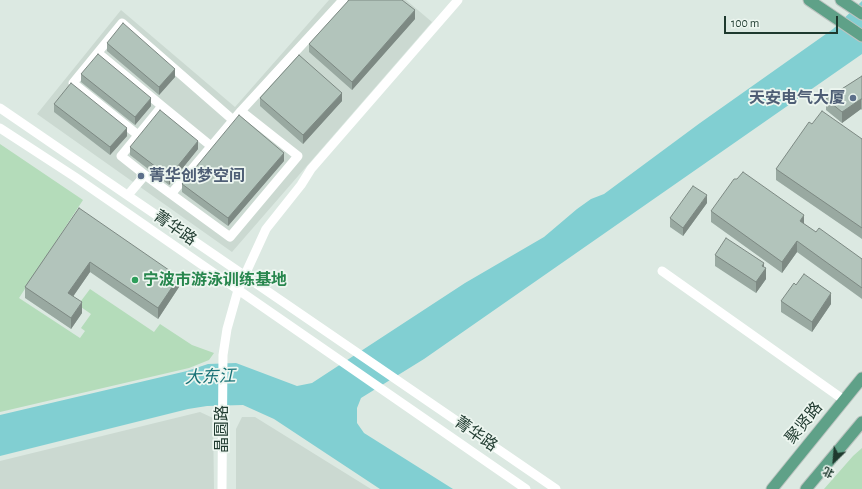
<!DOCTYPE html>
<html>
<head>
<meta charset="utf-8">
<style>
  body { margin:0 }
  #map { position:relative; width:862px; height:489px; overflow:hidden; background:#dce9e2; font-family:"Alegreya Sans","Noto Sans SC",sans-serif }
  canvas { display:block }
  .north { position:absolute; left:814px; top:441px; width:40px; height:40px; -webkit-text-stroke:3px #edf6f0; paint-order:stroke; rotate:206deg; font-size:11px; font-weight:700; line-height:16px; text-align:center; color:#1e392e }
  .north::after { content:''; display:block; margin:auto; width:14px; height:18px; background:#1e392e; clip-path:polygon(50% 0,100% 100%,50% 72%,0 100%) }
  .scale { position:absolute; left:724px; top:16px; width:114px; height:18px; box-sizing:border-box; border:2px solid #1e392e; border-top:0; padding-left:5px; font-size:12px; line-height:14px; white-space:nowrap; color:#1e392e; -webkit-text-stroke:3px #edf6f0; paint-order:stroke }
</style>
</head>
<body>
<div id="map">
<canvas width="862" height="489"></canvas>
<div class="north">北</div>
<div class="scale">100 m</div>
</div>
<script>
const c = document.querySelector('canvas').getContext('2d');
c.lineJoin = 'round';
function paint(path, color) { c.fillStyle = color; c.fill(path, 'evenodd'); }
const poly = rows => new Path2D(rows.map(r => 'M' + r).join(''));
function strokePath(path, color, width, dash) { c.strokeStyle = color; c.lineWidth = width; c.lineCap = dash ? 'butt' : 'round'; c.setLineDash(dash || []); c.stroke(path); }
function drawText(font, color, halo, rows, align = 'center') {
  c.font = font + ' "Alegreya Sans","Noto Sans SC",sans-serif'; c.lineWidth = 3.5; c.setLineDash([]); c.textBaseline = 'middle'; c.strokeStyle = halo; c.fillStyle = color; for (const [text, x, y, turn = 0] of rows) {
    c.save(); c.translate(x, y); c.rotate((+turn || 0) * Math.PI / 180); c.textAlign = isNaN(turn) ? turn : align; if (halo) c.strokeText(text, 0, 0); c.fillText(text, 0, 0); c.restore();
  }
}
paint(poly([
  [329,0,406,0,432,22,232,252,37,114,121,10,235,107],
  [200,412,213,418,214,489,0,489,0,461],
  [242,417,255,417,371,489,236,489,236,429]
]), '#cbd9d1');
paint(poly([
  [0,144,83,200,19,298,80,338,85,331,81,328,91,314,78,305,90,289,154,332,160,324,192,345,214,353,209,360,189,368,0,412],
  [862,448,862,489,824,489,853,456]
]), '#b4dcba');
paint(poly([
  [862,1,862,54,424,359,361,398,357,408,357,423,364,433,453,489,380,489,274,419,243,405,207,406,188,409,0,456,0,415,187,371,208,364,236,363,297,386,312,383,465,283,544,237,577,209,591,199,604,194,700,123,833,29]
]), '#81cfd2');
const major = poly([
  [809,0,862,36],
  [841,0,862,14],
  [772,489,862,378],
  [806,489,862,422]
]);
strokePath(major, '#bcc4c0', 13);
strokePath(poly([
  [98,53,162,106],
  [0,108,556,489],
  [0,128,75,177,526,489],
  [138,135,73,83,122,23,233,120],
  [145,175,121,156,162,106,211,146],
  [171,194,230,237,298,156,241,111],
  [128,195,145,175,171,194,241,111,343,0],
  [662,271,844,400],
  [222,489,223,355,227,329,238,290,266,229,301,185,311,169,458,0]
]), '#fff', 9);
strokePath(major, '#5fa188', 11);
paint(poly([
  [415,19,352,90,309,52,309,44],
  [107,43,175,77,159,95,107,51],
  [81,74,151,106,135,125,81,82],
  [862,76,862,110,861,109,842,123,826,110,826,99],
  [260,98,342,101,303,144,260,106],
  [54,104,127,136,110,155,54,112],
  [812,124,862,139,862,239,776,180,776,169],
  [130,147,198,149,169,185,130,155],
  [284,161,228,226,182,192,182,184],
  [707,203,683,236,670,227,670,218],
  [79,208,179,287,158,319,90,272,73,296,82,313,71,329,25,298,25,287],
  [711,211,804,224,816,232,862,259,862,299,797,252,782,273,711,222],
  [715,255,764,267,766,279,756,293,715,266],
  [796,285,831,304,812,332,781,312,781,301]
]), '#99a9a1');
paint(poly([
  [415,10,415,19,352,90,352,82],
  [175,69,175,77,159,95,159,87],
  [342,93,342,101,303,144,303,135],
  [151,98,151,106,135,125,135,117],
  [861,99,861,109,842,123,842,112],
  [127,128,127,136,110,155,110,147],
  [198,141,198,149,169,185,169,177],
  [284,153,284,161,228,226,228,218],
  [707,195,707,203,683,236,683,228],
  [804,215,804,226,800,221],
  [797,241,797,252,782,273,782,262],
  [90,262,90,272,68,304,68,293],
  [764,263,764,270,766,268,766,279,756,293,756,282,762,266],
  [179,277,179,287,158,319,158,308],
  [831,293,831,304,812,332,812,322],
  [82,302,82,313,71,329,71,318]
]), '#7d8983');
const building = poly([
  [349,0,402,0,415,10,352,82,309,44,349,0],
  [123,23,175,69,159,87,107,43,123,23],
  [98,54,151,98,135,117,81,74,98,54],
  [299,55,342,93,303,135,260,98,299,55],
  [862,76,862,99,861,99,842,112,826,99,862,76],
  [71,83,127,128,110,147,54,104,71,83],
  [160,110,198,141,169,177,130,147,160,110],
  [822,111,862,139,862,228,776,169,809,122,812,124,822,111],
  [239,115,284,153,228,218,182,184,239,115],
  [743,172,804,215,800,221,816,232,819,228,862,259,862,288,797,241,782,262,711,211,734,179,737,179,743,172],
  [693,186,707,195,683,228,670,218,693,186],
  [79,208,179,277,158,308,90,262,68,293,82,302,71,318,25,287,79,208],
  [726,238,764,263,762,266,766,268,756,282,715,255,726,238],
  [804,274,831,293,812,322,781,301,794,283,796,285,804,274]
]);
paint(building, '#b2c4bb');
strokePath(building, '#7d8983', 1);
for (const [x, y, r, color] of [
  [853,98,4,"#5c6f8a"],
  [141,176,4,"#5c6f8a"],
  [135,280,4,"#2e9e5b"]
]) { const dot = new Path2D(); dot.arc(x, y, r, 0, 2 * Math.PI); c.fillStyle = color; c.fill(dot); strokePath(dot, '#edf6f0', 1.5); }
drawText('bold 16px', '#4e5e75', '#edf6f0', [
  ["天安电气大厦",845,98],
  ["菁华创梦空间",149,176,"left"]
], 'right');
drawText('16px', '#1e392e', '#edf6f0', [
  ["菁华路",175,228,35],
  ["聚贤路",804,423,-51],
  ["晶圆路",222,429,-90],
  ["菁华路",476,434,35]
]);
drawText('bold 16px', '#27864d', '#edf6f0', [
  ["宁波市游泳训练基地",143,280]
], 'left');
drawText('italic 17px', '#177176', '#edf6f0', [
  ["大东江",210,377,-2]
]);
</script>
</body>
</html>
